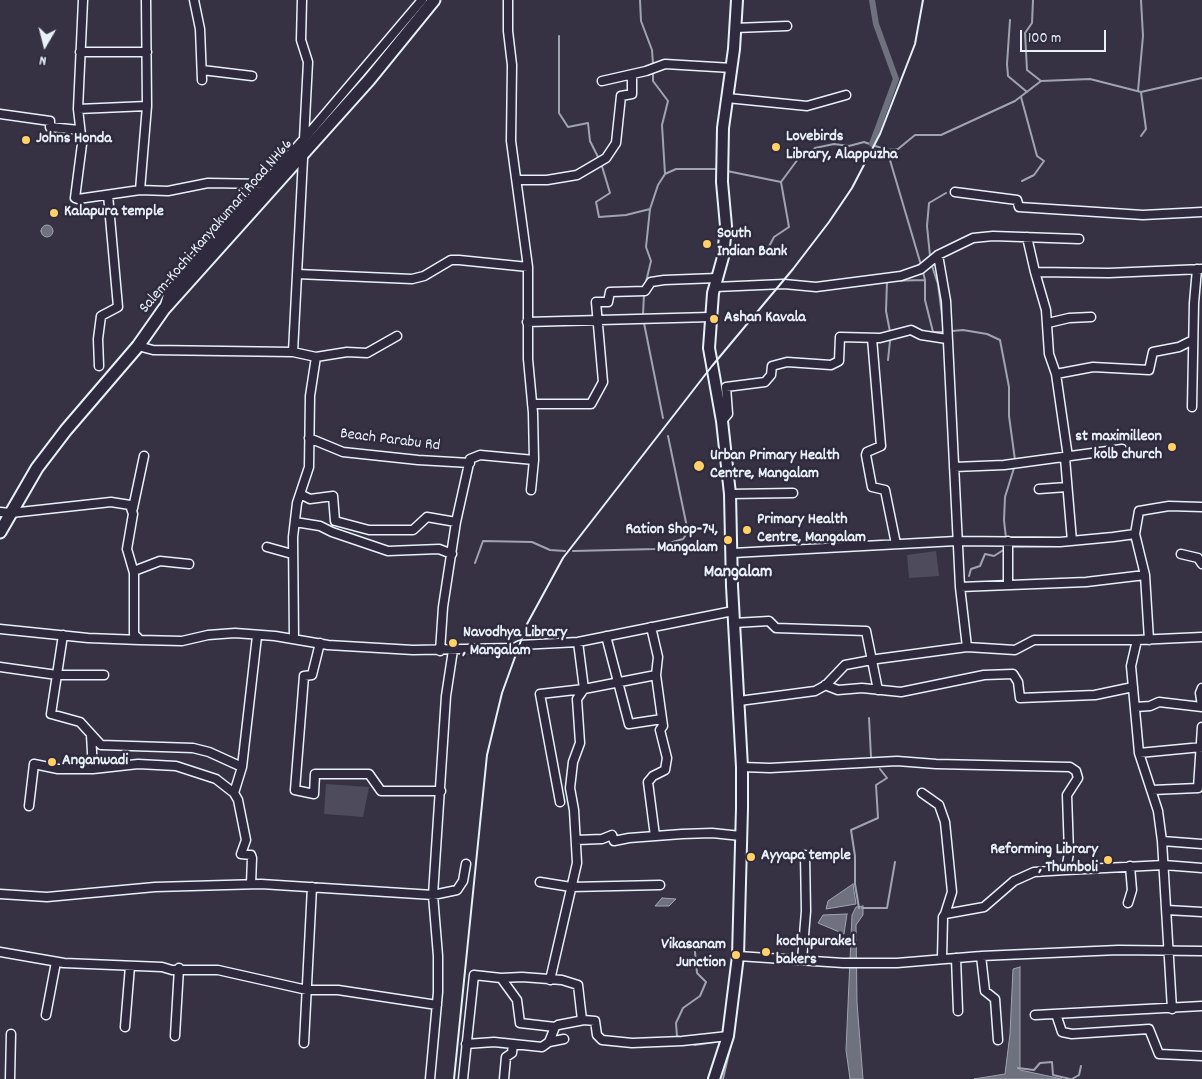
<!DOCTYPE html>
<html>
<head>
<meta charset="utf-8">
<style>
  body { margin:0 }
  #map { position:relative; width:1202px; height:1079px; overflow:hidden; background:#363244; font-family:Dekko,sans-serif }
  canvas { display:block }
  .north { position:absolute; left:20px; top:20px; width:50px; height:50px; -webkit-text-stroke:4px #2f2a3d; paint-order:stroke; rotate:188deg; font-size:14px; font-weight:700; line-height:20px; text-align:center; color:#e8f1f8 }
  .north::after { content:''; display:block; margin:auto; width:18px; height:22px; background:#e8f1f8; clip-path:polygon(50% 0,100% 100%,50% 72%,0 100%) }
  .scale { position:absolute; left:1020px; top:30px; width:86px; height:22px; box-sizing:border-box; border:2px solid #e8f1f8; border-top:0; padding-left:6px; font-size:15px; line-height:18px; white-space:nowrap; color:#e8f1f8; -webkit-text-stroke:4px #2f2a3d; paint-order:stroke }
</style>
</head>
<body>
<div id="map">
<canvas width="1202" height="1079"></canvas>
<div class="north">N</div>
<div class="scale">100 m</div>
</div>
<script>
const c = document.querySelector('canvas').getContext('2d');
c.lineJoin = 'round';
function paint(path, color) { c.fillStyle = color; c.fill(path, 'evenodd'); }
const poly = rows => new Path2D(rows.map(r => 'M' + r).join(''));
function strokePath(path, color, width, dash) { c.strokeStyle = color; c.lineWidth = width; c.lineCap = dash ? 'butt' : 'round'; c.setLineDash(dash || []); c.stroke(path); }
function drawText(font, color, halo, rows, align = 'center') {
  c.font = font + ' Dekko,sans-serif'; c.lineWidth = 5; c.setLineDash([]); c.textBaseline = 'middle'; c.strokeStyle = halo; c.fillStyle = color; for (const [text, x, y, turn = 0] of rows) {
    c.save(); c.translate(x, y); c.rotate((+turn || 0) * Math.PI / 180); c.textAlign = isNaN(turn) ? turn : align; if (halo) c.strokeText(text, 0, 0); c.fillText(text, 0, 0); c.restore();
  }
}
paint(poly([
  [936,551,939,576,909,578,907,555],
  [326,784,369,787,363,817,324,814]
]), '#4d4b5c');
const water = poly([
  '41 231a6 6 0 1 1 12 0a6 6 0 1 1-12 0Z',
  [853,884,856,904,826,909,828,901,853,884],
  [662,898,676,899,669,906,655,906,662,898],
  [863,906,863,915,856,925,857,1003,863,1079,850,1079,846,1050,852,915,856,907,863,906],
  [847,914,844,934,818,923,823,915,847,914],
  [1020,967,1020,1070,1062,1079,974,1079,1005,1074,1010,1034,1013,969,1020,967]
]);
paint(water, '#70717f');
strokePath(water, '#a0a4af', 1);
strokePath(poly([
  [640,0,641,21,652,50,653,64],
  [1033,0,1032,23,1025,33,1027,70,1041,81],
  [1010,20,1007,64,1008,76,1027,92],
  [559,36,559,113,568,127,588,123,590,141,599,159],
  [653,74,653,81,668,101,662,125,665,174],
  [1138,91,1143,36,1141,0],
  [1141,92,1146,129,1141,136],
  [1021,97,1037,156,1044,161,1034,175,1022,181],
  [887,150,921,265],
  [601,163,610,193,596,202,599,217,626,215,650,209],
  [727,171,781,182,798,159,815,148,834,144,849,146,864,142,887,150,898,149,915,135,941,135,1015,101,1041,81,1090,79,1141,92,1202,78],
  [739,248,765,254,774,237,789,227,781,182],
  [930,256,927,226,929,203,946,193],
  [932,266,938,284,943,323],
  [923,272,925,280,925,300,933,332,942,332],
  [645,286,651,261,646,247,650,209,658,185,665,174,676,169,717,169],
  [643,314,644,295],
  [644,323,663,418],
  [952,331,963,330,987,334,1000,340,1009,387,1009,416,1015,460],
  [890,332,886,311,887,281,925,280],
  [888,360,890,341],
  [1006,538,1004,520,1005,497,1014,468],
  [573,551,656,549,662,545,683,539,688,532,668,436],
  [475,563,483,541,532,542,550,550,565,551],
  [969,576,971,569,980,566,985,554,994,556,1005,549],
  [869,718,871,757,874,760],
  [859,908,855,884,855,856,851,830,878,818,876,785,887,778,880,769],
  [862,908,887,908,895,862],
  [682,1038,677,1036,676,1023,683,1008,700,996,706,982,697,973,695,952],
  [690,1043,695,1045,722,1041],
  [1018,1068,1034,1070,1040,1063,1052,1062,1053,1075,1070,1079],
  [723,1079,732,1040],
  [1072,1079,1079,1075,1081,1066]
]), '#a0a4af', 2);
strokePath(poly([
  [872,144,896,79,876,24,872,0]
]), '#70717f', 6);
const minor = poly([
  [83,0,78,109,82,144,75,198,78,199,140,190],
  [146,0,147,106,140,190,168,191,208,183,266,184],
  [194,0,200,29,202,80],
  [508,0,508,31,512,65,511,141,528,267,528,359,533,413,534,460,531,490],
  [735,28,787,26],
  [80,52,147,52],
  [202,70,252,76],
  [602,81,646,71,665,64,732,68],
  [727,98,807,106,846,95],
  [78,109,147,106],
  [0,114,50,121,50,127,79,130],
  [517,180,547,180,577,175,606,158,616,143,621,96,632,94,632,75],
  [955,192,1017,200,1019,207,1143,215,1202,212],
  [1027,237,1035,272,1109,273,1202,269],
  [1079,239,993,236,973,238,938,255,946,301,960,587,1086,582,1145,575],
  [1035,272,1046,310,1049,354,1056,374,1068,457],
  [297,274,412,279,424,276,451,260,459,260,528,267],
  [715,287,784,284,816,287,901,276,921,269,938,255],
  [165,305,169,291,304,139,422,0],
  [527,322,710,317],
  [1048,323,1069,318,1091,317],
  [872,338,881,446,867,452,866,455,872,487,885,490,896,544],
  [138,346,153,350,293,352],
  [316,357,347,352,367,353,397,336],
  [99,366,98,339,101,316,118,307,108,195],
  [1056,374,1093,367,1149,370,1153,352,1179,347,1193,340],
  [532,404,591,404,603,382,596,302,608,302,610,292,645,291,651,282,664,280,717,278],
  [1192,407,1194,303,1197,269],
  [722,421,728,414,726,387,765,382,771,375,772,366,787,362,831,365,839,361,840,337,880,338,911,330,921,335,947,339],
  [309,438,343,452,418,460,470,463],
  [1065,458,1072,541],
  [954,467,1004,465,1122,449],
  [1039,489,1067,487],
  [300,494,310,499,333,496,335,521,369,530,413,530,427,517,456,522],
  [730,494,793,493],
  [133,508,144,456],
  [0,512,11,513,111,502,130,505,133,514,127,549,134,573,134,634,140,640,182,641,208,635,235,633,275,636,328,645,413,650,514,648,520,645,578,642,733,611],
  [295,522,320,526,332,532,388,551,439,549,452,554],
  [1135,534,1145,575,1149,640],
  [267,547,292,554],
  [733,553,956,541,1060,542,1113,537,1135,534,1139,511,1169,506,1202,507],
  [1181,554,1198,558,1202,564],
  [134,571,160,561,189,564],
  [1008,585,1008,541],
  [960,587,967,647],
  [734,623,769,621,776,628,866,631,878,690],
  [0,629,88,638,140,640],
  [63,635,51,714,80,722,101,745,193,748,209,752,242,767],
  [606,636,629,724,662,719],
  [294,639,293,537,297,503,309,467,310,396,316,357,293,352,308,62,301,40,302,0],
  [1137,640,1131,666,1139,753,1158,811,1162,841,1172,1009],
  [320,643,312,675,304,676,295,790,314,794,315,774,369,774,381,791,441,791],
  [440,651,443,607,456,522,470,459,480,455,534,460],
  [0,667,57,675,104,675],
  [825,685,838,690,862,688,901,692,984,675,1013,674,1018,682,1020,698,1095,695,1133,687],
  [1202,688,1200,693,1202,706],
  [739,701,815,691,826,685,845,665,877,659,967,647,1015,650,1034,640,1137,640,1202,637],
  [1136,707,1150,706,1159,702,1202,707],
  [91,735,93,769,138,764,176,766,216,779,234,793],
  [1139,753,1202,747],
  [742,767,770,768,897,761,936,764,1070,767,1076,771,1078,778,1067,795,1069,853,1066,870,1164,865,1202,868],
  [1152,790,1198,788,1202,727],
  [922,793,939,805,945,822,952,892,945,914],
  [560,802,540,694,584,689,578,642],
  [29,806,34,764,58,769,93,769],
  [655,836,648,782,653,776,665,770,667,758,660,730,663,726,656,675],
  [576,840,602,839,612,835,614,841,629,838,682,834,712,833,741,836],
  [1162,841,1202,844],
  [540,882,571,887,660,885],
  [251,884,252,858,251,855,241,854,246,840,238,800,234,793,242,767,257,636],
  [0,894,47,897,155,887,261,884,433,895,457,890,463,881,466,864],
  [1128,903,1132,890,1130,866],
  [1167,910,1202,912],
  [0,952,64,963,162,967,172,970,218,970,307,990,338,990,437,1005],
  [738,956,843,963,897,963,981,956,1118,950,1202,951],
  [981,956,985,991,995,999,998,1040],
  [942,958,943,917,945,914,984,907,1014,881,1034,872,1066,870],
  [956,958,958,1011],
  [802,960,806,911,805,855],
  [501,978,522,977,562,980,578,985,582,1020],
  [550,980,577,863,574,810,570,788,573,762,580,743,577,699,584,689,656,675,658,657,651,627],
  [1056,1014,1062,1032,1072,1034,1149,1029,1159,1054,1202,1056],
  [46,1015,56,962],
  [1035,1015,1202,1006],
  [125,1027,130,966],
  [175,1036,179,968],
  [549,1042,564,1039],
  [304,1043,312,887],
  [466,1044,494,1042,542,1047,549,1042,555,1027,558,1025,584,1020,595,1021,597,1035,602,1040,632,1043,682,1041,728,1036],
  [10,1079,11,1034],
  [430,1079,438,992,438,956,433,895,446,696,453,650],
  [463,1079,474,975,501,978,517,1000,520,1023,555,1027],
  [504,1079,506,1057,512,1053,513,1044]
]);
const major = poly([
  [714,1079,728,1036,738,956,742,808,742,767,732,586,730,494,722,421,709,348,713,293,723,257,726,226,722,182,723,128,734,49,737,0]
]);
const highway = poly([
  [0,532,37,468,66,430,138,346,164,309,369,80,434,0]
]);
strokePath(minor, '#e8f1f8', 11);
strokePath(major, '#e8f1f8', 14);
strokePath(highway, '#e8f1f8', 15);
strokePath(minor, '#2f2a3d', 8);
strokePath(major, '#2f2a3d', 10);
strokePath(highway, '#2f2a3d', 11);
strokePath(poly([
  [454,1079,487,755,502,693,527,624,563,558,712,366,793,269,829,222,852,188,880,134,915,44,923,0]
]), '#e8f1f8', 2);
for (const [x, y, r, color] of [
  [26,140,5,"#ffd166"],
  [776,147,5,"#ffd166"],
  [54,213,5,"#ffd166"],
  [707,244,5,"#ffd166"],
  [714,319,5,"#ffd166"],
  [1172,447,5,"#ffd166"],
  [699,466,6,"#ffd166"],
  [747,530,5,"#ffd166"],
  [728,540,5,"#ffd166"],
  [453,643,5,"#ffd166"],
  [52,762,5,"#ffd166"],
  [751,857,5,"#ffd166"],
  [1108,860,5,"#ffd166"],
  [766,952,5,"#ffd166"],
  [736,955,5,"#ffd166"]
]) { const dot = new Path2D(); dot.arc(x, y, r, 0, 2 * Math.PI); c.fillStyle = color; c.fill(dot); strokePath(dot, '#2f2a3d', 2); }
drawText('bold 16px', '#e8f1f8', '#2f2a3d', [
  ["Lovebirds",786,138],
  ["Library, Alappuzha",786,156],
  ["Johns Honda",36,140],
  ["Kalapura temple",64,213],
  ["South",717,235],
  ["Indian Bank",717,253],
  ["Ashan Kavala",724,319],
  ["st maximilleon",1162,438,"right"],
  ["kolb church",1162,456,"right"],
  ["Urban Primary Health",710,457],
  ["Centre, Mangalam",710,475],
  ["Primary Health",757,521],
  ["Centre, Mangalam",757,539],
  ["Ration Shop-74,",718,531,"right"],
  ["Mangalam",718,549,"right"],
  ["Navodhya Library",463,634],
  [", Mangalam",463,652],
  ["Anganwadi",62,762],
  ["Reforming Library",1098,851,"right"],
  [", Thumboli",1098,869,"right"],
  ["Ayyapa temple",761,857],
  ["kochupurakel",776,943],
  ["bakers",776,961],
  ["Vikasanam",726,946,"right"],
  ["Junction",726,964,"right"]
], 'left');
drawText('16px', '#e8f1f8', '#2f2a3d', [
  ["Salem-Kochi-Kanyakumari Road NH66",217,227,-49],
  ["Beach Parabu Rd",390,441,7]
]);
drawText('bold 18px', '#e8f1f8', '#2f2a3d', [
  ["Mangalam",738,574]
]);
</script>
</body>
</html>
